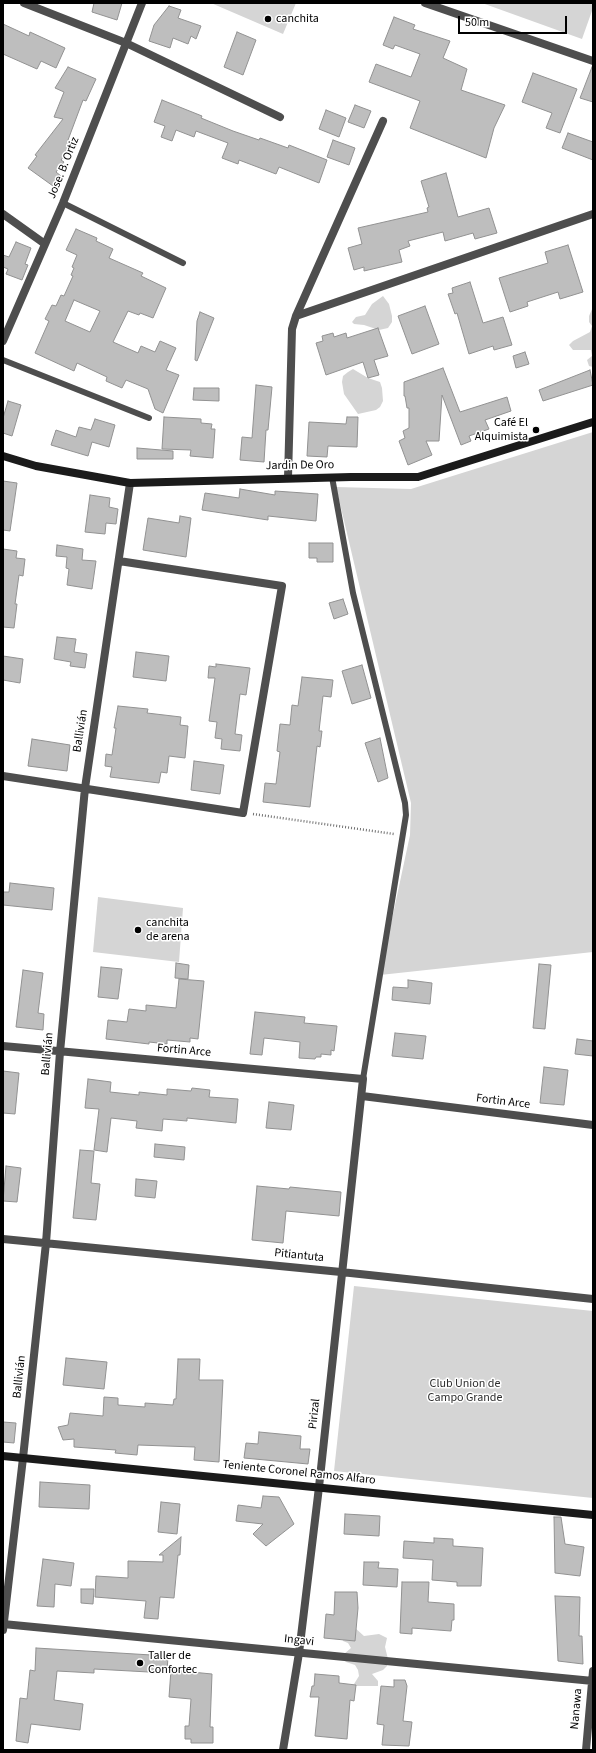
<!DOCTYPE html>
<html>
<head>
<meta charset="utf-8">
<style>
  body { margin:0 }
  #map { position:relative; width:596px; height:1753px; overflow:hidden; background:#fff; font-family:"Source Sans 3",sans-serif }
  canvas { display:block }
  .frame { position:absolute; inset:0; border:4px solid #000; pointer-events:none }
  .scale { position:absolute; left:458px; top:16px; width:109px; height:18px; box-sizing:border-box; border:2px solid #000; border-top:0; padding-left:5px; font-size:12px; line-height:14px; white-space:nowrap; color:#000; -webkit-text-stroke:3px #fff; paint-order:stroke }
</style>
</head>
<body>
<div id="map">
<canvas width="596" height="1753"></canvas>
<div class="frame"></div>
<div class="scale">50 m</div>
</div>
<script>
const c = document.querySelector('canvas').getContext('2d');
c.lineJoin = 'round';
function paint(path, color) { c.fillStyle = color; c.fill(path, 'evenodd'); }
const poly = rows => new Path2D(rows.map(r => 'M' + r).join(''));
function strokePath(path, color, width, dash) { c.strokeStyle = color; c.lineWidth = width; c.lineCap = dash ? 'butt' : 'round'; c.setLineDash(dash || []); c.stroke(path); }
function drawText(font, color, halo, rows, align = 'center') {
  c.font = font + ' "Source Sans 3",sans-serif'; c.lineWidth = 3; c.setLineDash([]); c.textBaseline = 'middle'; c.strokeStyle = halo; c.fillStyle = color; for (const [text, x, y, turn = 0] of rows) {
    c.save(); c.translate(x, y); c.rotate((+turn || 0) * Math.PI / 180); c.textAlign = isNaN(turn) ? turn : align; if (halo) c.strokeText(text, 0, 0); c.fillText(text, 0, 0); c.restore();
  }
}
paint(poly([
  [211,3,296,3,283,34],
  [482,3,593,3,593,8,582,39],
  [383,296,389,304,392,316,392,322,388,328,379,330,364,325,354,324,352,322,356,317,365,315,372,304],
  [593,307,593,367,589,366,587,360,592,356,591,350,573,350,569,345,573,341,590,332,592,326,589,322,589,316],
  [353,369,368,378,380,382,382,388,383,401,380,407,376,410,358,414,344,394,342,382,343,376,348,372],
  [593,432,593,952,380,975,410,835,411,803,336,487,411,489],
  [98,897,183,908,179,962,93,952],
  [354,1286,593,1311,593,1498,334,1471],
  [354,1627,364,1636,379,1634,387,1638,385,1647,388,1659,387,1666,383,1670,372,1674,378,1681,378,1686,356,1686,354,1684,359,1676,358,1670,355,1665,346,1662,344,1660,344,1654,351,1648,348,1643,343,1641,342,1638]
]), '#d5d5d5');
const building = poly([
  [94,3,122,3,117,20,92,12,94,3],
  [169,6,181,10,178,18,201,26,196,39,191,36,188,44,173,38,170,48,149,41,154,25,169,6],
  [394,17,415,25,413,29,450,41,443,58,467,69,461,90,505,105,494,128,486,158,410,128,420,101,369,82,376,64,411,77,420,54,395,45,393,49,383,45,394,17],
  [3,24,29,36,30,32,65,48,56,68,41,61,37,69,3,54,3,24],
  [237,32,256,40,243,75,224,67,237,32],
  [68,67,96,79,86,101,83,100,68,140,74,144,61,160,64,162,56,172,61,176,53,186,28,168,37,156,35,155,63,119,54,117,64,92,55,88,68,67],
  [592,67,593,67,593,102,580,98,592,67],
  [533,73,577,89,560,133,546,128,552,113,522,102,533,73],
  [162,100,202,116,201,118,233,131,259,140,260,138,288,148,289,145,327,160,319,183,279,167,276,174,239,160,238,164,222,158,228,143,196,131,194,137,176,130,172,141,161,137,165,126,154,122,162,100],
  [355,105,371,111,364,128,348,122,355,105],
  [326,110,346,118,339,137,319,129,326,110],
  [568,133,593,142,593,160,562,148,568,133],
  [333,140,355,148,349,165,327,157,333,140],
  [446,173,458,217,489,208,497,233,475,239,473,233,445,241,443,232,408,241,410,246,399,250,402,262,364,271,364,267,354,270,348,248,362,244,358,228,428,212,427,208,429,207,421,181,446,173],
  [76,229,97,238,96,241,113,249,109,258,143,273,141,276,166,288,153,318,140,313,139,315,128,311,113,342,138,353,141,346,155,352,160,341,176,348,166,370,179,375,163,413,155,409,148,389,126,380,122,388,106,381,107,377,77,363,74,371,35,353,49,321,45,319,52,305,56,306,61,295,64,296,73,276,71,275,74,268,72,267,77,255,66,250,76,229],
  [74,300,100,311,90,332,65,321,74,300],
  [16,242,31,248,25,264,28,265,22,280,6,274,8,269,3,267,3,255,9,257,16,242],
  [568,245,583,292,560,299,558,292,527,302,528,306,510,312,499,278,548,263,545,252,568,245],
  [470,282,483,323,503,317,512,345,494,350,493,346,469,354,457,313,455,314,448,294,453,293,452,288,470,282],
  [425,306,439,344,412,354,398,316,425,306],
  [200,312,214,318,197,361,195,360,197,321,200,312],
  [378,328,388,356,374,360,379,375,368,378,363,362,326,375,316,343,323,341,322,336,333,333,334,337,346,333,347,338,378,328],
  [525,352,529,364,516,368,513,356,525,352],
  [443,368,460,412,507,397,511,411,485,420,489,429,469,436,471,441,461,445,442,395,439,441,426,441,432,455,408,465,399,441,405,438,403,431,409,428,409,408,407,408,405,396,404,396,404,382,443,368],
  [590,370,593,385,543,401,539,390,590,370],
  [256,385,272,387,268,430,266,430,264,462,240,460,242,437,252,438,256,385],
  [194,388,219,388,219,401,193,400,194,388],
  [8,401,21,405,12,436,3,433,3,418,8,401],
  [164,417,201,419,201,423,212,424,211,429,215,429,213,458,190,456,191,450,162,449,164,417],
  [347,417,358,417,357,447,328,446,327,457,307,456,309,422,346,424,347,417],
  [95,419,115,425,109,447,92,442,88,456,51,445,56,430,76,437,79,427,91,430,95,419],
  [137,448,173,451,173,459,137,459,137,448],
  [3,481,17,483,10,531,3,530,3,481],
  [240,489,275,495,275,491,318,494,316,521,268,516,268,520,202,510,205,493,239,498,240,489],
  [90,495,110,498,109,507,118,509,116,524,106,523,105,534,85,532,90,495],
  [180,516,191,518,186,557,143,550,148,518,179,523,180,516],
  [309,543,333,543,333,562,317,562,317,558,309,558,309,543],
  [57,545,83,549,82,560,96,561,92,589,67,585,69,569,66,568,67,557,56,556,57,545],
  [3,549,17,551,16,558,25,559,23,576,19,575,15,604,17,604,14,628,3,627,3,549],
  [343,599,348,614,334,619,329,603,343,599],
  [57,637,76,639,74,652,87,654,85,668,70,666,71,662,54,659,57,637],
  [136,652,169,656,166,681,133,677,136,652],
  [3,656,23,659,20,683,3,680,3,656],
  [216,664,250,668,246,695,240,694,235,734,242,735,240,751,221,749,222,739,215,738,217,722,209,721,215,678,208,678,209,666,216,667,216,664],
  [362,665,371,698,352,704,342,671,362,665],
  [302,677,333,680,331,697,323,696,319,731,322,731,320,747,317,746,310,807,263,802,265,783,276,784,280,752,277,751,280,724,290,725,292,705,298,706,302,677],
  [118,706,148,709,147,713,181,717,180,725,188,726,185,758,169,756,167,773,161,772,159,783,110,777,112,767,105,766,106,754,112,755,116,728,114,728,118,706],
  [380,738,388,778,378,782,365,743,380,738],
  [32,739,70,745,67,771,28,766,32,739],
  [194,761,224,765,220,794,191,790,194,761],
  [10,883,54,888,52,910,3,905,3,892,9,892,10,883],
  [176,963,189,965,188,979,175,978,176,963],
  [539,964,551,965,545,1029,533,1028,539,964],
  [101,967,122,969,118,999,98,997,101,967],
  [23,970,43,973,38,1013,44,1014,43,1030,16,1027,23,970],
  [179,979,204,981,198,1039,190,1038,190,1042,167,1040,167,1044,149,1042,149,1044,106,1039,108,1020,127,1022,129,1009,146,1011,146,1005,176,1008,179,979],
  [408,980,432,983,430,1004,392,1000,393,987,408,988,408,980],
  [255,1012,305,1017,304,1023,337,1026,334,1051,331,1050,331,1055,321,1054,321,1057,316,1057,315,1059,299,1058,300,1042,264,1038,262,1055,250,1054,255,1012],
  [395,1033,426,1036,423,1059,392,1056,395,1033],
  [577,1039,593,1041,593,1056,575,1054,577,1039],
  [544,1067,568,1070,564,1105,540,1103,544,1067],
  [3,1071,19,1073,15,1114,3,1113,3,1071],
  [88,1079,111,1082,110,1092,139,1095,139,1092,167,1095,167,1089,191,1091,192,1088,210,1090,209,1097,238,1099,236,1123,187,1118,187,1121,163,1119,162,1131,136,1128,137,1121,111,1118,107,1152,94,1150,99,1109,85,1108,88,1079],
  [269,1102,294,1105,291,1130,266,1128,269,1102],
  [155,1144,185,1147,184,1160,154,1157,155,1144],
  [80,1150,94,1151,91,1183,100,1184,96,1220,73,1218,80,1150],
  [6,1166,21,1168,17,1202,3,1201,6,1166],
  [136,1179,157,1181,155,1198,135,1196,136,1179],
  [257,1186,289,1189,290,1187,341,1192,339,1216,286,1211,283,1243,252,1240,257,1186],
  [66,1358,107,1362,104,1389,63,1385,66,1358],
  [178,1359,200,1359,199,1380,223,1380,219,1462,194,1460,195,1447,138,1445,137,1455,115,1453,116,1450,74,1447,74,1439,63,1440,58,1427,68,1425,70,1413,103,1416,104,1397,118,1398,118,1405,145,1407,145,1403,173,1405,174,1399,176,1399,178,1359],
  [3,1422,16,1423,14,1443,3,1442,3,1422],
  [259,1432,301,1436,300,1449,310,1449,308,1464,244,1458,246,1443,258,1444,259,1432],
  [40,1482,90,1485,89,1509,39,1507,40,1482],
  [263,1496,279,1497,294,1524,266,1546,253,1534,263,1524,236,1521,238,1505,261,1508,263,1496],
  [161,1502,180,1504,177,1534,158,1532,161,1502],
  [345,1514,380,1516,379,1536,344,1534,345,1514],
  [554,1517,561,1517,565,1544,584,1547,580,1576,555,1573,554,1517],
  [181,1537,180,1555,178,1555,174,1598,160,1597,158,1619,144,1618,146,1601,95,1597,96,1576,128,1578,128,1561,163,1562,163,1555,159,1555,181,1537],
  [434,1538,453,1539,453,1546,483,1548,481,1586,457,1586,457,1582,432,1580,433,1560,403,1558,404,1541,434,1543,434,1538],
  [43,1559,74,1563,71,1586,55,1584,54,1607,37,1606,43,1559],
  [364,1562,379,1562,378,1568,398,1569,397,1587,363,1585,364,1562],
  [402,1582,429,1582,428,1602,454,1604,454,1620,452,1620,451,1631,412,1628,412,1634,400,1633,402,1582],
  [81,1589,94,1589,93,1604,81,1603,81,1589],
  [335,1592,357,1592,358,1608,355,1641,324,1638,326,1614,334,1615,335,1592],
  [555,1596,580,1597,579,1636,582,1636,583,1664,558,1661,555,1596],
  [36,1648,168,1656,167,1673,94,1669,94,1673,57,1671,54,1700,83,1704,80,1730,31,1724,28,1743,16,1741,20,1698,27,1699,30,1670,35,1671,36,1648],
  [171,1670,212,1674,210,1727,213,1727,213,1743,191,1743,191,1739,185,1739,185,1726,189,1726,191,1699,169,1697,171,1670],
  [315,1674,339,1676,339,1683,356,1685,354,1701,350,1700,347,1739,315,1736,319,1697,310,1697,312,1686,314,1686,315,1674],
  [394,1680,405,1680,407,1686,403,1721,412,1722,409,1746,382,1745,384,1725,377,1724,381,1686,394,1687,394,1680]
]);
paint(building, '#bebebe');
strokePath(building, '#929292', 1);
strokePath(poly([
  [253,814,394,834]
]), '#707070', 2.5, [1, 2]);
strokePath(poly([
  [63,203,183,263],
  [3,360,149,418],
  [332,477,353,593,405,803,406,815,363,1079]
]), '#4e4e4e', 6);
strokePath(poly([
  [24,3,126,43,280,117],
  [425,3,593,61],
  [3,214,45,244],
  [296,316,593,214],
  [3,341,63,203,142,3],
  [288,478,292,329,296,316,383,121],
  [3,776,243,813,282,586,119,561],
  [3,1046,363,1079,319,1487,299,1653,283,1750],
  [362,1096,593,1125],
  [3,1239,341,1272,593,1299],
  [3,1624,593,1681],
  [3,1630,23,1458,46,1243,60,1052,85,788,130,483],
  [586,1750,593,1671]
]), '#4e4e4e', 8);
strokePath(poly([
  [3,456,36,466,130,483,351,477,418,477,593,422],
  [3,1456,593,1515]
]), '#1b1b1b', 8);
for (const [x, y, r, color] of [
  [268,19,4,"#000"],
  [536,430,4,"#000"],
  [138,930,4,"#000"],
  [140,1663,4,"#000"]
]) { const dot = new Path2D(); dot.arc(x, y, r, 0, 2 * Math.PI); c.fillStyle = color; c.fill(dot); strokePath(dot, '#fff', 1.5); }
drawText('12px', '#000', '#fff', [
  ["canchita",276,19],
  ["Café El",528,423,"right"],
  ["Alquimista",528,437,"right"],
  ["canchita",146,923],
  ["de arena",146,937],
  ["Taller de",148,1656],
  ["Confortec",148,1670]
], 'left');
drawText('12px', '#000', '#fff', [
  ["Jose. B. Ortiz",64,168,-68],
  ["Jardin De Oro",300,466,-1],
  ["Ballivián",81,731,-81],
  ["Fortin Arce",184,1051,5],
  ["Ballivián",48,1054,-85],
  ["Fortin Arce",503,1102,7],
  ["Pitiantuta",299,1256,6],
  ["Ballivián",20,1377,-84],
  ["Pirizal",315,1414,-84],
  ["Teniente Coronel Ramos Alfaro",299,1473,6],
  ["Ingavi",299,1641,6],
  ["Nanawa",577,1709,-85]
]);
drawText('12px', '#2c2c2c', '#fff', [
  ["Club Union de",465,1384],
  ["Campo Grande",465,1398]
]);
</script>
</body>
</html>
